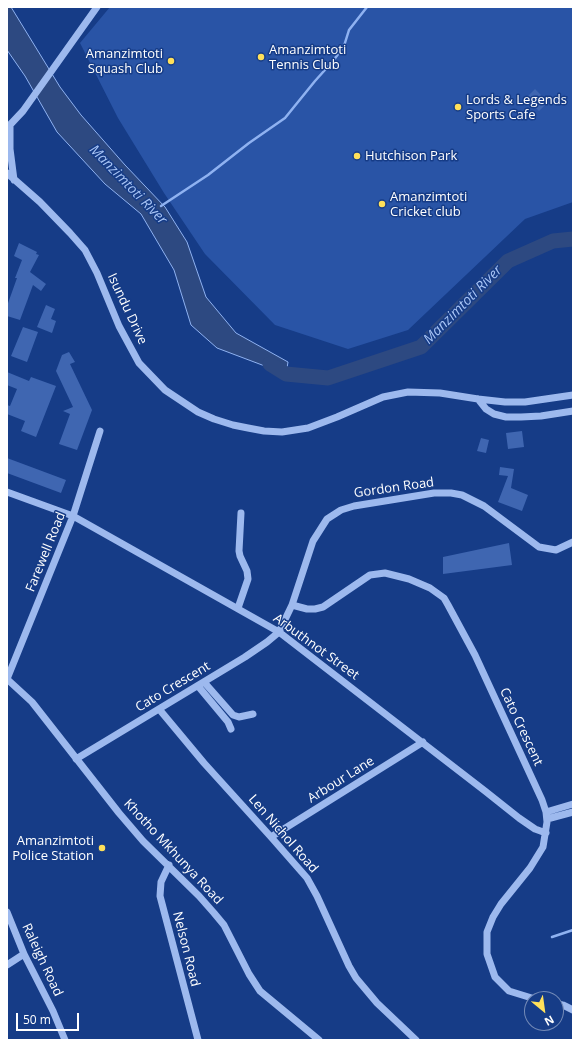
<!DOCTYPE html>
<html>
<head>
<meta charset="utf-8">
<style>
  body { margin:0 }
  #map { position:relative; width:580px; height:1047px; overflow:hidden; background:#163c87; font-family:"Open Sans",sans-serif }
  canvas { display:block }
  .frame { position:absolute; inset:0; border:8px solid #fff; pointer-events:none }
  .north { position:absolute; left:524px; top:991px; width:40px; height:40px; box-sizing:border-box; background:#163c87; border:1px solid #738ab7; border-radius:50%; rotate:151deg; font-size:11px; font-weight:700; line-height:16px; text-align:center; color:#fff }
  .north::after { content:''; display:block; margin:auto; width:14px; height:18px; background:#ffe05a; clip-path:polygon(50% 0,100% 100%,50% 72%,0 100%) }
  .scale { position:absolute; left:16px; top:1013px; width:63px; height:18px; box-sizing:border-box; border:2px solid #fff; border-top:0; padding-left:5px; font-size:12px; line-height:14px; white-space:nowrap; color:#fff; -webkit-text-stroke:3px #163c87; paint-order:stroke }
</style>
</head>
<body>
<div id="map">
<canvas width="580" height="1047"></canvas>
<div class="frame"></div>
<div class="north">N</div>
<div class="scale">50 m</div>
</div>
<script>
const c = document.querySelector('canvas').getContext('2d');
c.lineJoin = 'round';
function paint(path, color) { c.fillStyle = color; c.fill(path, 'evenodd'); }
const poly = rows => new Path2D(rows.map(r => 'M' + r).join(''));
function strokePath(path, color, width, dash) { c.strokeStyle = color; c.lineWidth = width; c.lineCap = dash ? 'butt' : 'round'; c.setLineDash(dash || []); c.stroke(path); }
function drawText(font, color, halo, rows, align = 'center') {
  c.font = font + ' "Open Sans",sans-serif'; c.lineWidth = 3; c.setLineDash([]); c.textBaseline = 'middle'; c.strokeStyle = halo; c.fillStyle = color; for (const [text, x, y, turn = 0] of rows) {
    c.save(); c.translate(x, y); c.rotate((+turn || 0) * Math.PI / 180); c.textAlign = isNaN(turn) ? turn : align; if (halo) c.strokeText(text, 0, 0); c.fillText(text, 0, 0); c.restore();
  }
}
paint(poly([
  [110,7,573,7,573,202,525,219,408,330,348,349,275,325,205,254,164,193,118,118,80,43]
]), '#2954a6');
const water = poly([
  [7,7,11,7,60,87,81,115,125,165,165,207,187,242,206,297,236,333,288,362,286,374,217,348,191,325,174,270,141,214,105,184,57,132,25,76,7,50,7,7]
]);
paint(water, '#2d4981');
strokePath(water, '#8fb2f1', 1);
strokePath(poly([
  [161,206,208,175,249,143,285,118,315,81,333,61,344,46,349,30,367,7],
  [552,937,573,930]
]), '#8fb2f1', 2.5);
strokePath(poly([
  [270,364,286,374,328,378,421,347,508,261,553,241,573,239]
]), '#2d4981', 15);
paint(poly([
  [535,89,548,102,539,111,526,98],
  [19,243,37,252,36,254,39,255,30,272,46,284,41,291,33,285,20,320,7,316,7,306,17,278,15,278,22,260,14,256],
  [46,305,55,309,51,319,56,321,52,333,37,327],
  [23,327,38,332,27,362,11,356],
  [69,352,75,362,70,364,92,410,77,450,59,444,70,414,63,411,73,407,56,371,62,355],
  [7,372,29,381,31,377,56,386,36,437,21,431,25,421,7,414,7,405,10,406,17,389,7,385],
  [522,431,524,447,508,449,506,433],
  [481,438,489,440,486,453,477,451],
  [7,458,66,480,61,493,7,473],
  [500,467,514,469,511,488,528,495,522,511,498,502,508,476,499,475],
  [509,543,512,565,443,574,443,557]
]), '#3f66b1');
strokePath(poly([
  [10,126,10,149,14,180],
  [7,128,23,111,97,7],
  [7,173,40,202,70,233,85,250,97,273,119,326,139,363,165,390,198,412,214,419,233,425,248,428,264,431,282,432,308,428,337,417,383,397,408,392,440,393,478,399,505,402,525,402,573,395],
  [478,399,486,409,494,414,506,417,521,417,541,416,573,411],
  [7,492,73,516,279,632,485,791,519,818,535,829,546,833],
  [292,605,307,609,315,609,323,607,370,575,385,573,409,579,430,588,444,598,448,605,475,655,542,800,546,812,547,822,543,847,530,868,501,904,493,917,487,932,487,954,495,977,509,991,535,999],
  [238,608,248,579,247,571,240,556,239,551,241,513],
  [7,679,32,702,119,813,143,841,199,896,214,913,224,925,249,974,260,991,319,1040],
  [7,679,73,516,100,431],
  [204,682,233,715,239,717,253,714],
  [198,686,228,722,231,729],
  [159,709,204,763,271,837,307,878,317,896,349,966,356,978,377,1003,416,1040],
  [76,759,245,657,267,642,279,632,292,605,313,541,327,519,341,510,354,506,434,493,451,493,462,495,484,506,539,547,556,550,573,542],
  [546,812,573,804],
  [547,819,573,812],
  [271,837,423,742],
  [169,865,161,882,160,896,198,1040],
  [7,912,24,954,53,1011,65,1040],
  [7,965,24,954],
  [556,1003,563,1005,573,1010]
]), '#9db9ee', 7);
for (const [x, y, r, color] of [
  [261,57,4,"#ffe05a"],
  [171,61,4,"#ffe05a"],
  [458,107,4,"#ffe05a"],
  [357,156,4,"#ffe05a"],
  [382,204,4,"#ffe05a"],
  [102,848,4,"#ffe05a"]
]) { const dot = new Path2D(); dot.arc(x, y, r, 0, 2 * Math.PI); c.fillStyle = color; c.fill(dot); strokePath(dot, '#163c87', 1.5); }
drawText('13px', '#fff', '#163c87', [
  ["Amanzimtoti",269,50],
  ["Tennis Club",269,65],
  ["Amanzimtoti",163,54,"right"],
  ["Squash Club",163,69,"right"],
  ["Lords & Legends",466,100],
  ["Sports Cafe",466,115],
  ["Hutchison Park",365,156],
  ["Amanzimtoti",390,197],
  ["Cricket club",390,212],
  ["Amanzimtoti",94,841,"right"],
  ["Police Station",94,856,"right"]
], 'left');
drawText('13px', '#fff', '#163c87', [
  ["Isundu Drive",127,309,65],
  ["Gordon Road",394,488,-8],
  ["Farewell Road",46,552,-68],
  ["Arbuthnot Street",316,647,36],
  ["Cato Crescent",173,687,-31],
  ["Cato Crescent",521,727,65],
  ["Arbour Lane",341,780,-32],
  ["Len Nichol Road",283,834,49],
  ["Khotho Mkhunya Road",173,852,47],
  ["Nelson Road",186,949,76],
  ["Raleigh Road",42,960,65]
]);
drawText('italic 14px', '#a8c4f5', '#163c87', [
  ["Manzimtoti River",128,185,46],
  ["Manzimtoti River",463,305,-45]
]);
</script>
</body>
</html>
